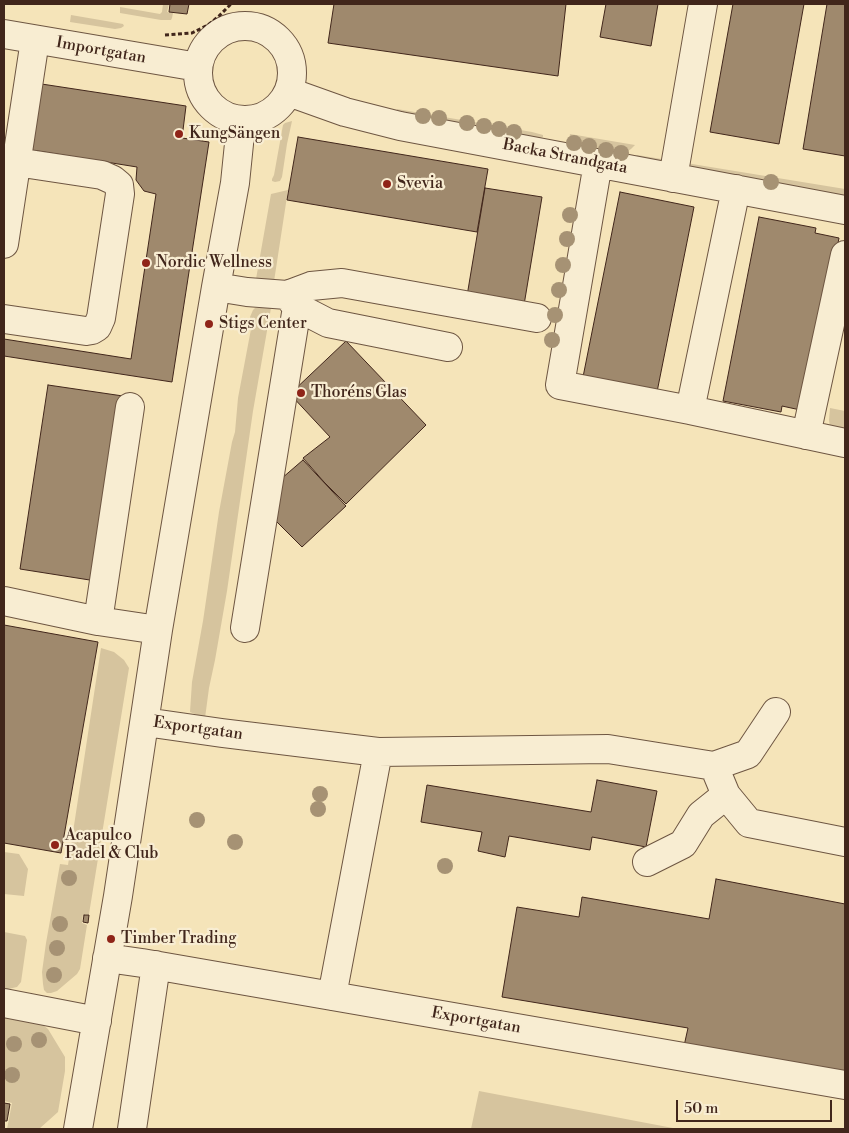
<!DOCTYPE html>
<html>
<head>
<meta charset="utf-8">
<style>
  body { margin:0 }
  #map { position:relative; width:849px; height:1133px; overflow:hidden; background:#f5e4b9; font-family:"Libre Bodoni",serif }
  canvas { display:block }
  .frame { position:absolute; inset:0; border:5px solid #41261b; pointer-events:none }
  .scale { position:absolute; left:676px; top:1100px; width:156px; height:22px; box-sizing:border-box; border:2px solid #41261b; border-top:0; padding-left:6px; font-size:15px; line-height:18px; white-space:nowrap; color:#41261b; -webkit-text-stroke:4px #f8edd2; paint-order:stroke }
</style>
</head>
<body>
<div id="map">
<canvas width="849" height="1133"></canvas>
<div class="frame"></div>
<div class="scale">50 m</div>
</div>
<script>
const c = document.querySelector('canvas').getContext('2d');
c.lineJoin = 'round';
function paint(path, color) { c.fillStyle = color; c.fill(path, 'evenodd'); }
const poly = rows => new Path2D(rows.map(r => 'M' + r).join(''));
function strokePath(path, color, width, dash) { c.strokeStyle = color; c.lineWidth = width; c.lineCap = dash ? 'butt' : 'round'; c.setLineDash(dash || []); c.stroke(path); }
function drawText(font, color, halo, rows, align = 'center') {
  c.font = font + ' "Libre Bodoni",serif'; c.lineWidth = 4.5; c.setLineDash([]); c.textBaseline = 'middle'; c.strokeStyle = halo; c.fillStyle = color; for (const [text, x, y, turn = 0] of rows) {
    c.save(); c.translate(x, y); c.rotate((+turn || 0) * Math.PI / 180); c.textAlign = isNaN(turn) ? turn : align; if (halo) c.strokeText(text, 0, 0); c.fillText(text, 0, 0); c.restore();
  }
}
paint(poly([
  [163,4,169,4,167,12,173,13,172,18,171,20,161,20,120,13,120,7,160,14,162,12],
  [71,15,106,21,123,24,124,26,121,28,115,29,70,22],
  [397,109,532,132,543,135,543,137,535,139,396,115],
  [292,121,287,144,282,177,280,181,275,182,272,181,272,179,274,175,283,125,285,123],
  [570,134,635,145,631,149,620,156,570,147,569,141],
  [637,155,845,189,845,202,632,160],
  [288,190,273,288,256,279,271,194],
  [255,308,271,308,253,411,227,591,215,660,209,688,205,718,190,712,192,682,203,621,219,512,232,442,235,432,238,398,251,329,250,317,253,310],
  [830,408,845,411,845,437,830,428,829,420],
  [101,648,114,652,124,660,129,668,89,914,83,914,82,923,87,925,80,969,77,974,57,991,51,993,47,993,44,990,43,984,42,972,46,943,60,864,68,865],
  [4,852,19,854,28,869,24,896,4,894],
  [4,932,25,936,27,940,21,982,17,987,4,990],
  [4,1015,39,1022,48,1029,65,1057,65,1071,58,1112,39,1129,7,1129,12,1103,4,1101],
  [479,1091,678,1129,471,1129]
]), '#d6c49e');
const building = poly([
  [170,4,189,4,187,14,169,12,170,4],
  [334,4,566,4,558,76,328,43,334,4],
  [606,4,658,4,651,46,600,37,606,4],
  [733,4,804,4,779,144,710,132,733,4],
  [827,4,845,4,845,156,803,149,827,4],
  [35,83,186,106,182,138,209,142,172,382,4,356,4,339,131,359,156,194,144,191,136,180,137,167,25,149,35,83],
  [298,137,488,169,477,232,287,200,298,137],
  [485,188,542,197,524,305,467,296,485,188],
  [620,192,694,207,657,392,583,377,620,192],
  [759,217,816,228,815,233,839,238,805,411,782,406,781,412,723,401,759,217],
  [346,341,426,425,346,504,324,482,303,458,330,437,290,394,346,341],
  [48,385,123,396,96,581,20,569,48,385],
  [303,460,346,506,302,547,269,514,274,485,303,460],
  [4,625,98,642,61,853,4,843,4,625],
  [597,780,657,791,646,847,592,837,590,850,509,836,505,857,478,851,482,832,421,822,427,785,591,812,597,780],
  [716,879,845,904,845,1076,684,1046,688,1028,502,997,517,907,579,917,582,897,709,919,716,879],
  [84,915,89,915,88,923,83,922,84,915],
  [4,1103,10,1104,7,1121,4,1121,4,1103]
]);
paint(building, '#9f896d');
strokePath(building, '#41261b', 1);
const minor = poly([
  '198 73a47 47 0 1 1 94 0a47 47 0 1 1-94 0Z',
  [4,34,198,67],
  [289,92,345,112,400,126,845,210],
  [598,163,560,385,690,410,736,189],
  [673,178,703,4],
  [4,244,35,40],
  [216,287,247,292,287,295,311,286,342,283,537,318],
  [287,295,297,307,328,323,448,347],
  [4,319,86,331,92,330,97,327,101,318,120,194,119,185,113,180,102,175,16,162],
  [130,407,98,621,158,630],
  [690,410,845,443],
  [806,435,845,255],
  [4,601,98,621],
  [245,628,297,307],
  [145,722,222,733,378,752,608,749,714,766,726,795,749,823,845,842],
  [714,766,748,754,776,712],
  [647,862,683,844,701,815,726,795],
  [107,958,142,963,845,1085],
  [332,996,378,752],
  [4,1003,97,1021],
  [78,1129,118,896,158,630,216,287,235,183,240,134,240,121],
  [132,1129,156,965]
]);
strokePath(minor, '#6e5642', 30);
strokePath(poly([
  [165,35,192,33,208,25,219,16,231,4]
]), '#41261b', 3, [4, 2.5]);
strokePath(minor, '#f8edd2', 28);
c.fillStyle = '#a69274';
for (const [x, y] of [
  [423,116],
  [439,118],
  [467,123],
  [484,126],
  [499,129],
  [514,132],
  [574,143],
  [589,146],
  [606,150],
  [621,153],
  [771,182],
  [570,215],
  [567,239],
  [563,265],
  [559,290],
  [555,315],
  [552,340],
  [320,794],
  [318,809],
  [197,820],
  [235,842],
  [445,866],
  [69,878],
  [60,924],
  [57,948],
  [54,975],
  [39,1040],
  [14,1044],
  [12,1075]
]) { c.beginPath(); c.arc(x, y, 8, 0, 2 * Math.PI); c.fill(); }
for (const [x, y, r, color] of [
  [179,134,5,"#8f2418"],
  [387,184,5,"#8f2418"],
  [146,263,5,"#8f2418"],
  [209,324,5,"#8f2418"],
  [301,393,5,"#8f2418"],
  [55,845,5,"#8f2418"],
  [111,939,5,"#8f2418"]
]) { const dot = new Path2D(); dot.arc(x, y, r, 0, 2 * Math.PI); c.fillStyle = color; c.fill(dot); strokePath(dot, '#f8edd2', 2); }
drawText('16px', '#41261b', '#f8edd2', [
  ["Importgatan",101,51,10],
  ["Backa Strandgata",565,157,11],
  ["Exportgatan",198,729,8],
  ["Exportgatan",476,1021,10]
]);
drawText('16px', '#41261b', '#f8edd2', [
  ["KungSängen",189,134],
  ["Svevia",397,184],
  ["Nordic Wellness",156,263],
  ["Stigs Center",219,324],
  ["Thoréns Glas",311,393],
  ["Acapulco",65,836],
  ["Padel & Club",65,854],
  ["Timber Trading",121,939]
], 'left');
</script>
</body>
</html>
